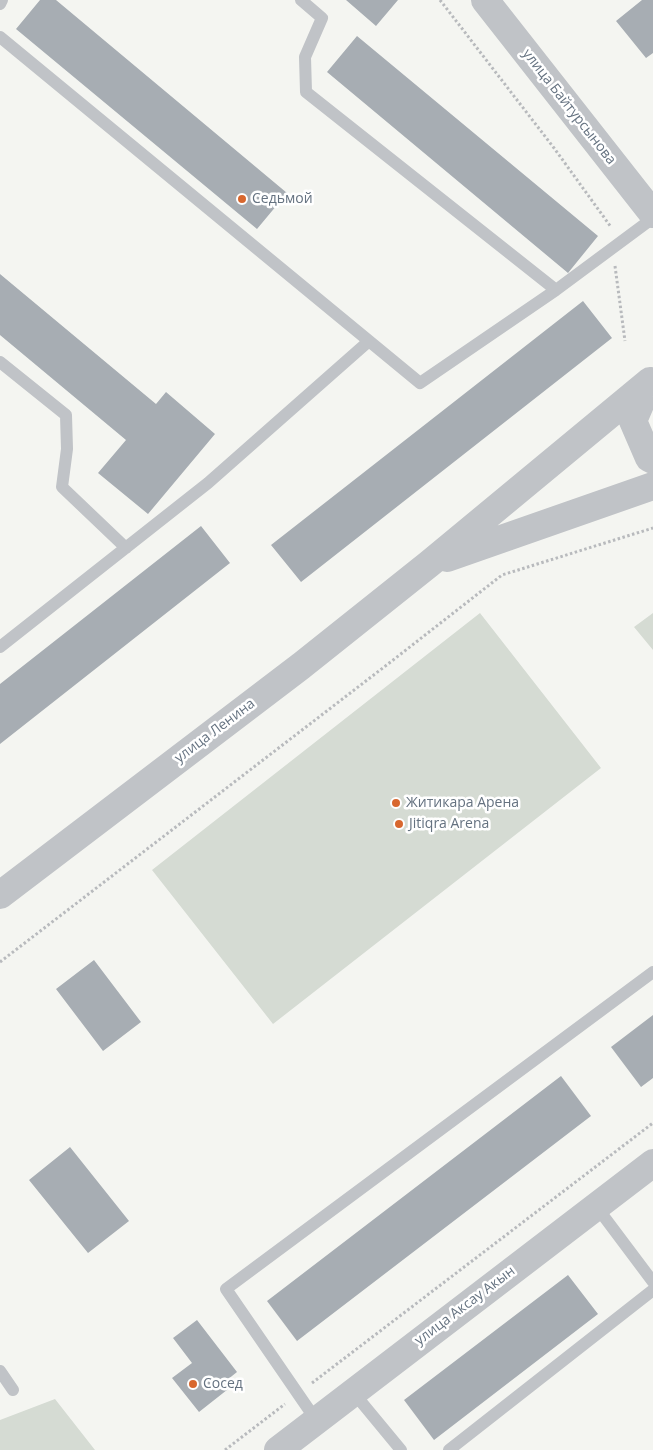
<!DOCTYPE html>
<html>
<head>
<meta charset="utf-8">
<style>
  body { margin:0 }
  canvas { display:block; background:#f4f5f1 }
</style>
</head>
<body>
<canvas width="653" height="1450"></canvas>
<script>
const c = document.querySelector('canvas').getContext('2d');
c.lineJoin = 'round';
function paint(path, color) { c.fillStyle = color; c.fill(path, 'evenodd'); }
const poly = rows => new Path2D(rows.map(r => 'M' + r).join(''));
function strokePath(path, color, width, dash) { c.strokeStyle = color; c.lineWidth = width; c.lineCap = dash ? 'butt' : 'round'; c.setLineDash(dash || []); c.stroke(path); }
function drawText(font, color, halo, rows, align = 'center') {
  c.font = font + ' "Open Sans",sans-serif'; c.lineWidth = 5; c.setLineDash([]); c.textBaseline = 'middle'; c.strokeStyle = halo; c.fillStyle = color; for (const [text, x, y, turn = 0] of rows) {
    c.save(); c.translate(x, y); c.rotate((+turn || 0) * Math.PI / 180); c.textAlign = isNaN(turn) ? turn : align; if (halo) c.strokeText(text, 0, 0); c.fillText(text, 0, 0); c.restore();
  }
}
paint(poly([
  [480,613,601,768,273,1024,152,870],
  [653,613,653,650,634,627],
  [55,1399,95,1450,0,1450,0,1420]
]), '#d5dbd3');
paint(poly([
  [40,0,56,0,287,193,257,229,16,29],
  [346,0,398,0,376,26],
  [642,0,653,0,653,53,646,58,616,21],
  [357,36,598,236,568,273,327,72],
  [0,274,156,404,166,392,215,434,148,514,98,473,126,440,0,335],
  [583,301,612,338,301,582,271,545],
  [201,526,230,563,0,744,0,684],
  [94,960,141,1022,103,1051,56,989],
  [653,1015,653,1078,641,1087,611,1047],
  [561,1076,591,1116,297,1341,267,1301],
  [70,1147,129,1221,88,1253,29,1180],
  [568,1275,598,1314,434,1440,404,1400],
  [197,1320,237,1372,227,1380,232,1386,199,1412,172,1378,192,1363,173,1338]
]), '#a7adb3');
strokePath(poly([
  [440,0,554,148,611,227],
  [615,266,625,341],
  [0,962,388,664,502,575,653,528],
  [312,1383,653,1123],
  [225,1450,285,1404]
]), '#b8babd', 3, [2.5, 2.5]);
strokePath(poly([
  [301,0,322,18,305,57,306,92,556,290],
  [0,4,2,0],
  [0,37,420,383,556,290,653,218],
  [0,362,66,415,67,449,62,487,126,548],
  [0,647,208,483,369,341],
  [596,1206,653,1282],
  [0,1371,13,1390],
  [353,1392,401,1450],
  [316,1420,226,1289,653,972],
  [449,1450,653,1290]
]), '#c0c3c7', 12);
strokePath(poly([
  [485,0,653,214],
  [648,386,633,421,649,458,653,460],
  [447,558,653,486],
  [0,895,301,666,429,564,650,381],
  [278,1450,653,1163]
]), '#c0c3c7', 28);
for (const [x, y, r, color] of [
  [242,199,5,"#d8672e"],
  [396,803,5,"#d8672e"],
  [399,824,5,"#d8672e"],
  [193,1384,5,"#d8672e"]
]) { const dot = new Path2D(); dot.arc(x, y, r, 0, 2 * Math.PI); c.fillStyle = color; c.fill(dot); strokePath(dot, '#fff', 2); }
drawText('14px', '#657280', '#fff', [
  ["улица Байтурсынова",569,107,52],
  ["улица Ленина",215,731,-37],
  ["улица Аксау Акын",465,1306,-37]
]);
drawText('14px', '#657280', '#fff', [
  ["Седьмой",252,199],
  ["Житикара Арена",406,803],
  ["Jitiqra Arena",409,824],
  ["Сосед",203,1384]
], 'left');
</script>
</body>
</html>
